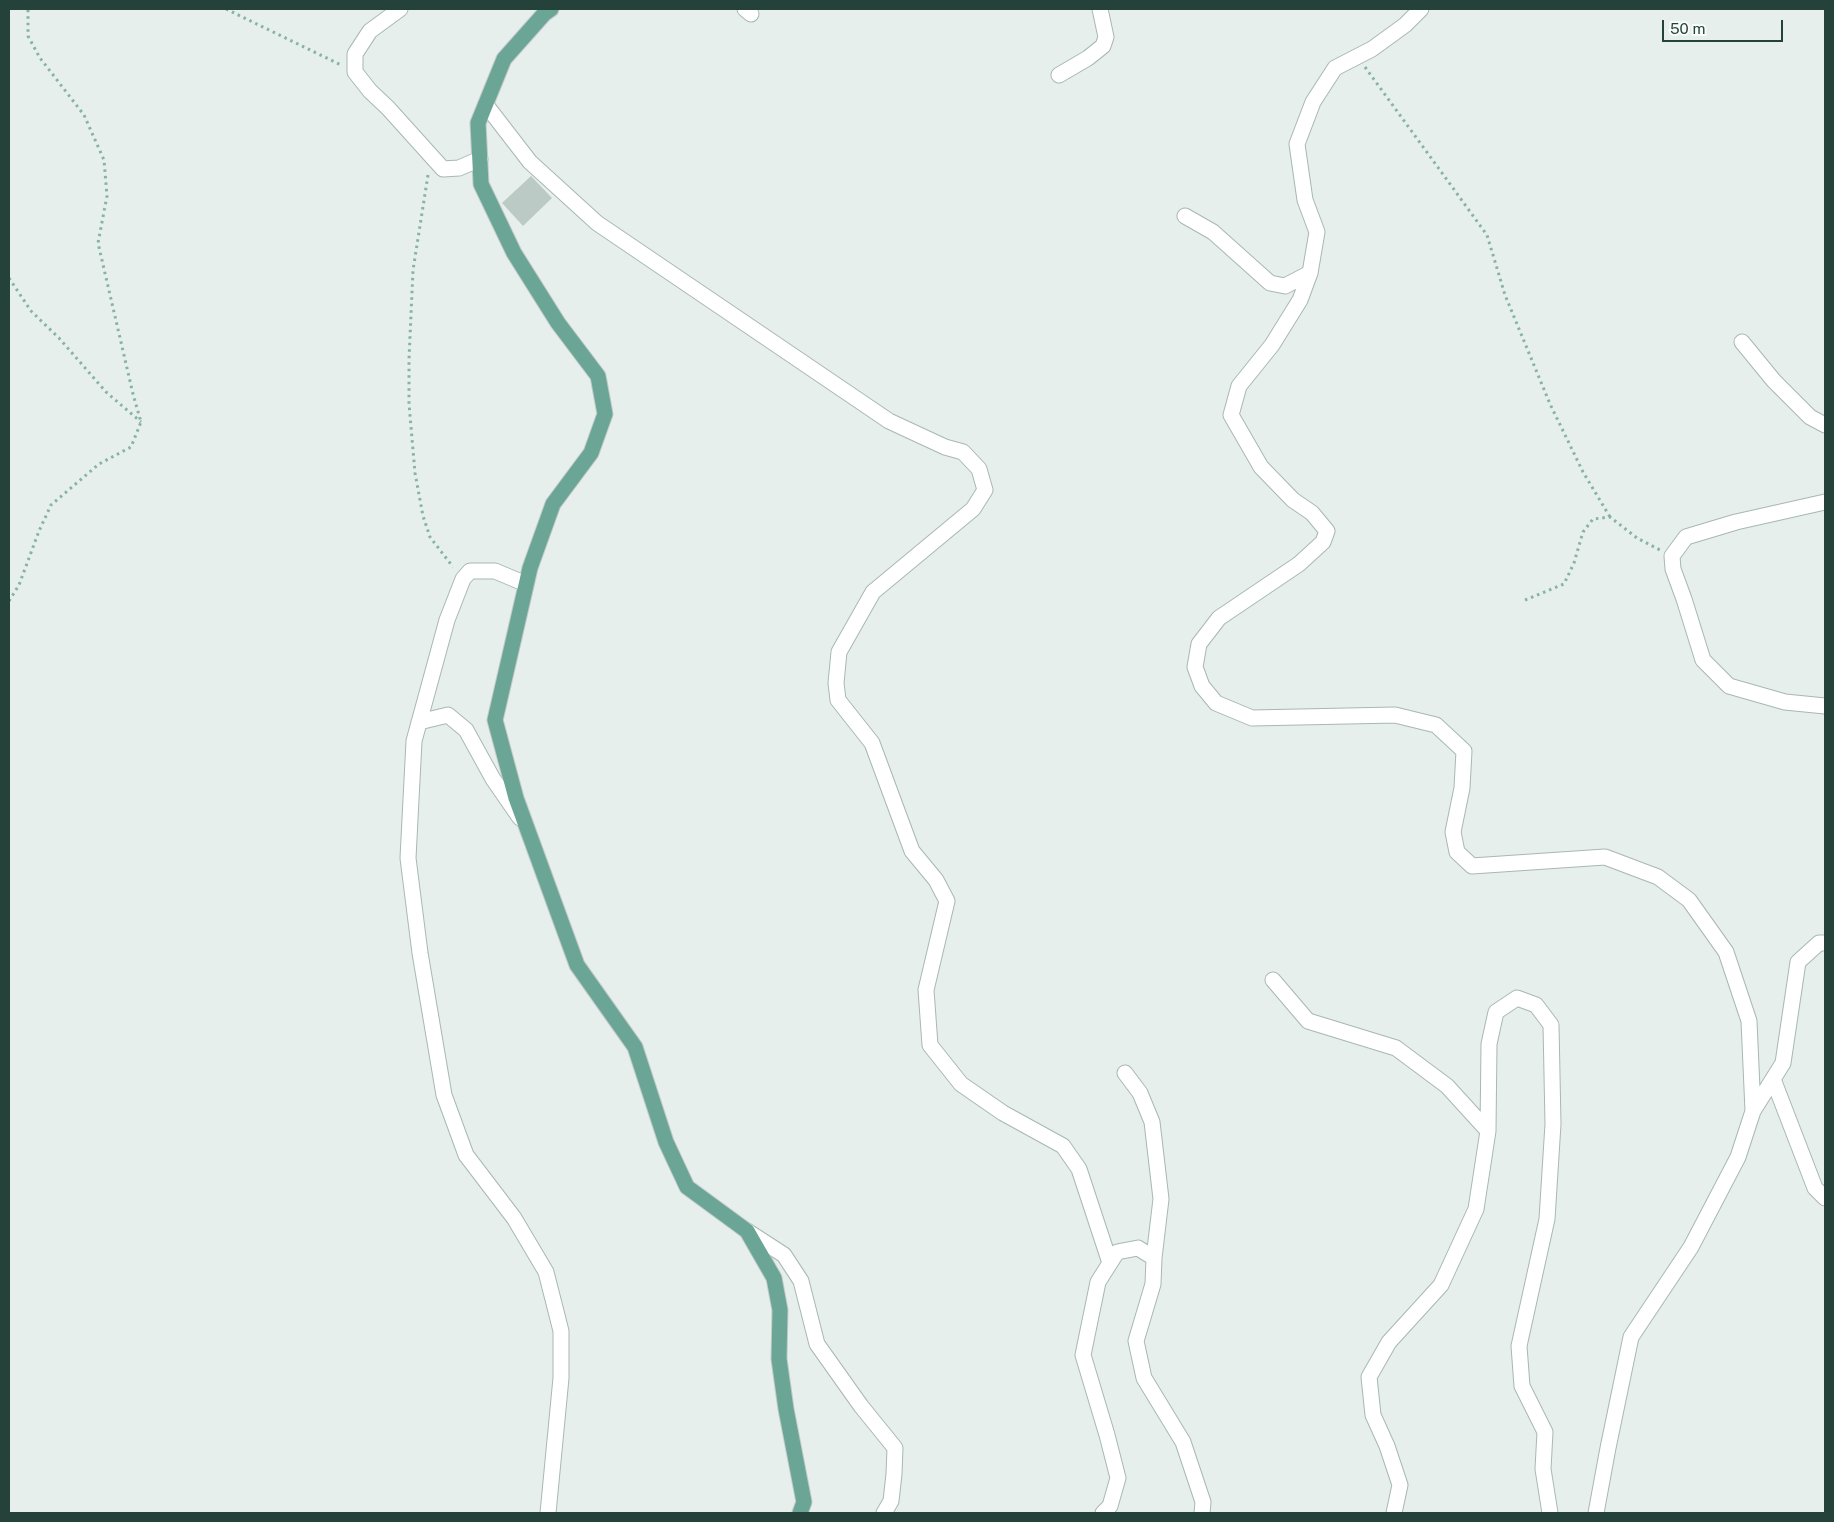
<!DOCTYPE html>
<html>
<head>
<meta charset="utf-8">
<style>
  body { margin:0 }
  #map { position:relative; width:1834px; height:1522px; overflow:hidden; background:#e6efeb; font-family:"Public Sans",sans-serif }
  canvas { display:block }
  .frame { position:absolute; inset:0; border:10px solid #24423a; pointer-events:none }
  .scale { position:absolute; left:1662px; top:20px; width:121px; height:22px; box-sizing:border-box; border:2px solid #24423a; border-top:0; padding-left:6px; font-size:15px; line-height:18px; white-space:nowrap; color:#24423a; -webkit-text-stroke:4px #f7fbf9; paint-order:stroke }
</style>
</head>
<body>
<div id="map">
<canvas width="1834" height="1522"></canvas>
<div class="frame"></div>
<div class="scale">50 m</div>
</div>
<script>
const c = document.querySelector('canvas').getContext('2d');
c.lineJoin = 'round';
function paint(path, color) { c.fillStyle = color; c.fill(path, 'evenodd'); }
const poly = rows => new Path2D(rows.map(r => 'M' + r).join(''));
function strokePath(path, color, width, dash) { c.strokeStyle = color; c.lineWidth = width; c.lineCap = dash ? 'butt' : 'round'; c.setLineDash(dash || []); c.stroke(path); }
paint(poly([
  [531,176,552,198,523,226,502,203]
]), '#bbcac4');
const minor = poly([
  [400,9,370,31,355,54,355,72,370,91,388,108,443,169,459,168,480,159],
  [745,9,751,14],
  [1421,9,1405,25,1372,49,1335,68,1313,102,1297,144,1305,200,1317,232,1310,273,1300,300,1272,345,1239,386,1231,415,1261,467,1293,500,1312,513,1327,531,1323,542,1299,564,1219,618,1199,644,1195,667,1202,686,1216,703,1252,718,1395,715,1436,725,1464,751,1462,788,1453,832,1457,852,1472,866,1605,857,1658,877,1689,900,1726,952,1749,1021,1753,1111],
  [1059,75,1088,58,1103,46,1106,37,1100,9],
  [486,105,530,162,597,223,889,421,945,447,963,452,979,469,985,490,973,509,873,592,839,652,836,683,838,700,872,743,912,851,936,880,947,901,926,990,930,1045,961,1084,1003,1113,1063,1146,1079,1169,1110,1263],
  [1185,216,1213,232,1270,283,1285,286,1310,273],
  [1742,342,1774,381,1810,417,1825,425],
  [1825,502,1736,522,1686,537,1672,556,1673,569,1684,599,1703,660,1729,686,1785,702,1825,706],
  [526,584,495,571,470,571,463,579,447,620,414,741,408,858,420,953,444,1095,466,1155,514,1218,546,1272,561,1331,561,1378,548,1513],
  [419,722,448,715,466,730,493,779,520,818],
  [1273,980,1308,1021,1396,1048,1447,1086,1488,1131],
  [1125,1073,1140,1093,1152,1122,1161,1199,1154,1258],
  [1773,1079,1815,1188,1825,1198],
  [747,1231,784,1255,801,1281,817,1344,861,1406,895,1448,894,1474,891,1501,884,1513],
  [1103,1513,1110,1506,1118,1478,1107,1435,1083,1355,1098,1282,1117,1252,1138,1248,1154,1258,1153,1284,1136,1341,1144,1378,1183,1442,1203,1502,1202,1513],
  [1394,1513,1400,1485,1387,1446,1373,1415,1369,1377,1389,1342,1441,1285,1476,1209,1488,1131,1489,1044,1496,1012,1517,998,1536,1005,1551,1025,1553,1124,1547,1219,1519,1346,1522,1386,1545,1432,1543,1469,1550,1513],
  [1596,1513,1608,1448,1631,1337,1691,1247,1738,1157,1753,1111,1783,1063,1798,962,1819,943,1825,943]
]);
const major = poly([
  [551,9,544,14,504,59,478,123,481,184,514,253,558,323,598,376,605,414,591,453,553,504,530,568,495,720,516,798,577,965,635,1047,666,1142,687,1187,747,1231,774,1278,780,1310,779,1359,786,1409,804,1502,800,1513]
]);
strokePath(minor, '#a8b8b2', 17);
strokePath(major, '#c2cac8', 17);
strokePath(poly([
  [226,9,341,65],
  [1365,67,1487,235,1505,295,1550,404,1583,472,1610,517],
  [428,175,413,270,409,359,409,404,415,473,423,516,430,537,453,567],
  [9,278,31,311,59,338,106,392,141,422],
  [1525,600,1564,584,1574,563,1583,532,1593,519,1610,517,1637,538,1660,550],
  [9,601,19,585,39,531,51,505,99,464,131,447,141,422,133,394,98,243,107,196,104,160,84,115,40,58,28,36,28,9]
]), '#86b3a5', 3, [2.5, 4]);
strokePath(minor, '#fff', 15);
strokePath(major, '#6aa596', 15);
</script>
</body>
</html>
